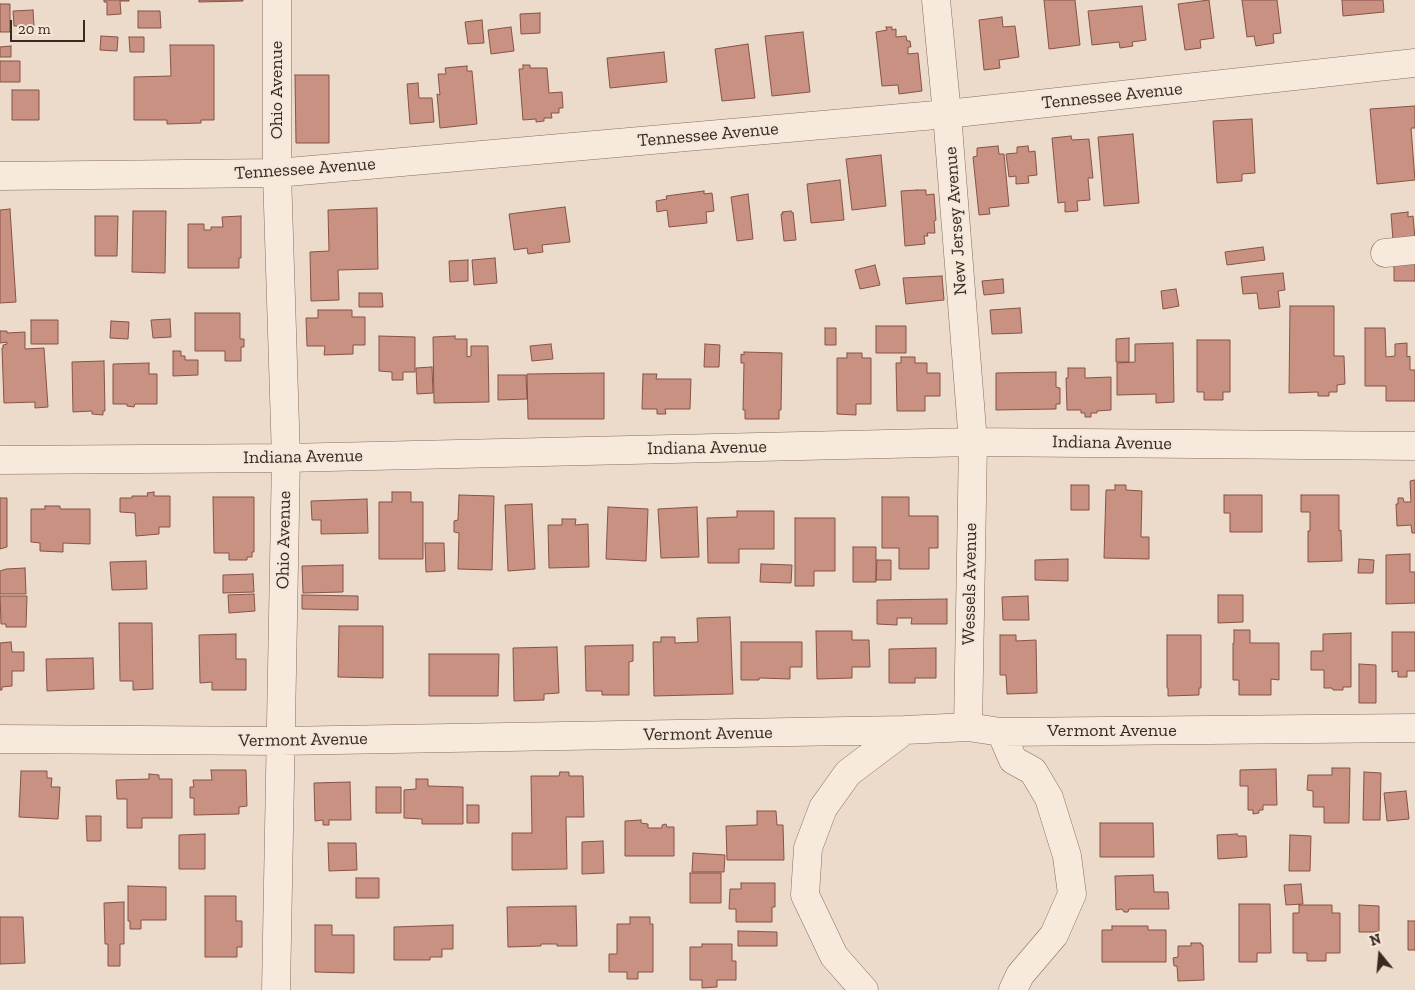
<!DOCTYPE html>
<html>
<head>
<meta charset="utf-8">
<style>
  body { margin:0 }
  #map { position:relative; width:1415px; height:990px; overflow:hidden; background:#ecdbca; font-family:"Zilla Slab",serif }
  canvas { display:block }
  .north { position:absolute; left:1355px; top:930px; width:50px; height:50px; -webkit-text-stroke:4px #f4e7d9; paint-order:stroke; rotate:343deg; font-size:14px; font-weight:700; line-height:20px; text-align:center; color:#3a2922 }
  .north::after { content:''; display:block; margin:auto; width:18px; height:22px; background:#3a2922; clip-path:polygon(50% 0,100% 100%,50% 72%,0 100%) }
  .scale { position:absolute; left:10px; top:20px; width:75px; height:22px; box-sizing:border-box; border:2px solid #3a2922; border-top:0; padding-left:6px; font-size:15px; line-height:18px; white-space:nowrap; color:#3a2922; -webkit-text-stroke:4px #f4e7d9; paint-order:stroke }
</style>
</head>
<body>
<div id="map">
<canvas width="1415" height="990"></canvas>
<div class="north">N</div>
<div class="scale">20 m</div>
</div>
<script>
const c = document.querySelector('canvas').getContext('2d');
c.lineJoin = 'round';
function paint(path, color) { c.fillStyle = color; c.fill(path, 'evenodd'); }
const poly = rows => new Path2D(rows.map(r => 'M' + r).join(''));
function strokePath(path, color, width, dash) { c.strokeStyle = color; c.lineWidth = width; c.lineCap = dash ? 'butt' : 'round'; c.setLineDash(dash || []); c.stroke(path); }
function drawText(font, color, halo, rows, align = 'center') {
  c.font = font + ' "Zilla Slab",serif'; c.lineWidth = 4; c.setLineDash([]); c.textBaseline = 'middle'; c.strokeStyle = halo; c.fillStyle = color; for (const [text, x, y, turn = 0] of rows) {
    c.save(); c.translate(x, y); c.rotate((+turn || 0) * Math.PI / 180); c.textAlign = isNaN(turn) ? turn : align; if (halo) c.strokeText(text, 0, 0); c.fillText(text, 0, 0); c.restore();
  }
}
const building = poly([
  [104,0,129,0,129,1,120,1,121,14,107,15,107,2,104,2,104,0],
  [199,0,243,0,243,1,199,2,199,0],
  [1044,0,1075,0,1080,45,1049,49,1044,0],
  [1209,0,1214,38,1200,40,1201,48,1185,50,1178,4,1209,0],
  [1242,0,1277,0,1281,33,1273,34,1274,43,1256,46,1254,36,1247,37,1242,0],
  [1342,0,1383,0,1384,12,1343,16,1342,0],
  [0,4,10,4,10,32,0,32,0,4],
  [1142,6,1146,40,1132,42,1133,46,1120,48,1119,42,1092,45,1088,11,1142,6],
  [33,10,34,26,14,26,13,11,33,10],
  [138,11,160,11,161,28,138,28,138,11],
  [540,13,540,33,521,34,520,14,540,13],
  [1002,17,1003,27,1015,26,1019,57,999,60,1000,68,984,70,979,20,1002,17],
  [482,20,484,43,468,44,465,22,482,20],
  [511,27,514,51,491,54,488,30,511,27],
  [886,27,892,27,892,30,896,29,896,37,906,36,907,41,910,41,911,47,908,47,908,54,918,53,922,91,899,94,898,85,882,86,876,32,887,30,886,27],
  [803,32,810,92,772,96,765,36,803,32],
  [101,36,118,37,117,51,100,50,101,36],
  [129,37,144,37,144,52,130,52,129,37],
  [748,44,755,98,722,101,715,49,748,44],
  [170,45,214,45,214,120,201,120,201,123,167,124,167,120,134,120,134,77,171,76,170,45],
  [11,46,11,57,0,57,0,47,11,46],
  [664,52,667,82,610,88,607,58,664,52],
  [0,61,20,61,20,82,0,82,0,61],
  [523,65,530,65,530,68,547,68,549,93,562,92,563,108,559,108,559,113,551,113,552,118,544,118,544,121,536,122,536,119,523,120,519,69,523,69,523,65],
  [467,66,467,71,472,71,477,124,440,128,437,94,440,95,438,74,446,74,445,68,467,66],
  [295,75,329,75,329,143,296,143,295,75],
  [418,83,419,98,432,98,434,122,410,124,407,84,418,83],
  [12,90,39,90,39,120,12,120,12,90],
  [1415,106,1415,128,1411,128,1415,180,1377,184,1370,109,1415,106],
  [1252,119,1255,173,1242,174,1242,181,1217,183,1213,121,1252,119],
  [1133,134,1139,203,1104,206,1098,137,1133,134],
  [1071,136,1072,140,1089,139,1093,178,1088,178,1090,200,1077,201,1078,211,1065,212,1065,202,1058,203,1052,138,1071,136],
  [998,146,999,154,1004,154,1009,206,989,208,990,214,979,215,973,157,977,156,977,148,998,146],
  [1028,146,1029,152,1035,151,1037,175,1028,176,1029,183,1016,184,1016,176,1009,177,1006,154,1017,153,1017,147,1028,146],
  [881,155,886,206,852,210,846,159,881,155],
  [840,180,844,220,811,223,807,184,840,180],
  [917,190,926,190,926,195,934,194,936,220,934,221,935,233,927,233,928,236,924,236,925,244,905,246,901,191,917,190],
  [704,191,704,194,712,193,714,211,706,212,707,223,669,227,667,210,657,212,656,201,667,199,666,196,704,191],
  [748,194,753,239,737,241,731,197,748,194],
  [565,207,570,242,542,245,543,252,528,254,527,248,514,250,509,214,565,207],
  [377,208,378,269,338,270,339,300,311,301,310,252,329,251,328,210,377,208],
  [10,209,16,302,0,303,0,210,10,209],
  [133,211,166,211,165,273,132,272,133,211],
  [791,211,792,213,793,212,796,240,784,241,781,214,783,214,782,212,791,211],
  [1408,212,1408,217,1413,216,1415,238,1393,240,1391,214,1408,212],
  [95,216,118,216,117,256,95,256,95,216],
  [241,216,241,258,239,258,239,268,188,268,188,224,204,224,204,230,211,230,211,227,223,227,222,217,241,216],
  [1263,247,1265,260,1227,265,1225,252,1263,247],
  [495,258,497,283,474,285,472,260,495,258],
  [1394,259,1415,259,1415,281,1394,281,1394,259],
  [468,260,468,281,450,282,449,261,468,260],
  [875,265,880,285,860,289,855,270,875,265],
  [1283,273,1285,290,1278,291,1280,307,1259,309,1257,293,1243,294,1241,277,1283,273],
  [942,276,944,300,906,304,903,278,942,276],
  [1003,279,1004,293,984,295,982,281,1003,279],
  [1176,289,1179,306,1163,309,1161,291,1176,289],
  [359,293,382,293,383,307,359,307,359,293],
  [1290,306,1334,306,1334,356,1344,356,1345,384,1337,385,1337,392,1329,392,1329,396,1318,396,1318,392,1289,393,1290,306],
  [1020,308,1022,333,992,334,990,310,1020,308],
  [318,310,352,310,352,317,365,317,365,345,353,345,353,354,324,355,325,346,307,346,306,318,318,318,318,310],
  [195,313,240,313,240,339,244,339,244,347,241,347,241,361,225,361,225,351,195,351,195,313],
  [170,319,171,337,153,338,151,320,170,319],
  [31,320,58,320,58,344,31,344,31,320],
  [111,321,129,322,128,339,110,338,111,321],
  [876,326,906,326,906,353,876,353,876,326],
  [825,328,836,328,836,345,825,345,825,328],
  [1365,328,1385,328,1386,357,1395,356,1395,344,1407,343,1407,357,1410,356,1410,370,1415,370,1415,401,1386,401,1386,386,1365,386,1365,328],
  [0,331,7,331,7,333,25,332,25,349,44,348,48,407,35,408,35,402,4,403,2,348,3,348,3,345,7,344,7,342,0,343,0,331],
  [379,336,415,337,415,372,403,372,403,380,392,380,392,372,379,371,379,336],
  [455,336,455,339,467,339,467,357,471,356,471,346,488,346,489,402,434,403,433,337,455,336],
  [1129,338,1129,362,1116,362,1116,339,1129,338],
  [1197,340,1230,340,1230,392,1223,392,1223,400,1204,400,1204,392,1197,392,1197,340],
  [1173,343,1174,402,1156,403,1156,394,1117,395,1117,363,1135,362,1135,344,1173,343],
  [551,344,553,359,532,361,530,346,551,344],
  [705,344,720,345,719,367,704,367,705,344],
  [173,351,181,351,181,356,185,356,185,360,198,360,198,375,173,376,173,351],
  [744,352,782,353,781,410,779,410,779,419,745,419,745,410,743,410,744,363,741,363,741,354,744,355,744,352],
  [847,353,862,353,862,358,871,358,871,404,856,404,856,415,837,414,837,358,847,358,847,353],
  [901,357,915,357,915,363,927,363,927,373,940,373,940,396,925,396,925,411,897,411,896,363,901,363,901,357],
  [104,361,105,411,103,411,103,415,92,414,92,411,73,412,72,362,104,361],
  [149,363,149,374,157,374,157,404,135,404,134,407,127,406,127,404,113,404,113,364,149,363],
  [432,367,433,393,417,394,416,368,432,367],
  [1068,368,1085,368,1085,378,1111,377,1111,410,1097,411,1097,413,1091,413,1091,417,1085,417,1085,413,1081,413,1081,410,1067,410,1066,378,1068,378,1068,368],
  [1056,372,1056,387,1060,388,1060,404,1056,404,1056,409,996,410,996,373,1056,372],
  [604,373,604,419,528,419,527,374,604,373],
  [643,374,657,374,656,379,691,379,690,409,665,409,666,414,657,414,657,409,642,409,643,374],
  [498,375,526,375,527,399,498,400,498,375],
  [1415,480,1415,533,1412,533,1411,525,1397,526,1396,504,1398,504,1398,498,1403,498,1404,502,1411,502,1410,481,1415,480],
  [1071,485,1089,485,1089,510,1071,510,1071,485],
  [1115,485,1126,485,1126,490,1142,491,1141,537,1149,537,1149,559,1104,558,1106,490,1115,490,1115,485],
  [154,492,154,496,170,496,170,527,159,527,159,534,136,536,135,513,120,512,120,498,132,498,132,496,148,496,147,493,154,492],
  [392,492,411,492,411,502,423,502,423,559,379,559,379,502,392,502,392,492],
  [459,495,494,496,492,570,458,569,459,533,454,532,454,521,458,520,459,495],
  [1224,495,1262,495,1262,532,1230,532,1230,513,1224,513,1224,495],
  [1301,495,1339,495,1339,531,1341,530,1342,561,1308,562,1308,531,1310,531,1310,512,1301,512,1301,495],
  [213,497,254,497,254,552,252,552,252,557,247,557,247,560,229,560,229,553,214,553,213,497],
  [882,497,909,497,909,516,938,516,938,548,929,548,929,569,899,569,899,548,882,548,882,497],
  [0,498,7,498,7,547,0,549,0,498],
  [367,499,368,533,321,534,321,520,312,520,311,501,367,499],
  [532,504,535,569,508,571,505,505,532,504],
  [45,506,60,506,60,509,90,509,90,544,63,543,63,552,40,551,40,543,31,542,31,509,45,509,45,506],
  [608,507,648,509,646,561,606,559,608,507],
  [697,507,699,557,661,558,658,509,697,507],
  [737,511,774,511,774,549,739,549,739,563,708,563,707,518,737,517,737,511],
  [795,518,835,518,835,571,814,571,814,586,795,586,795,518],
  [562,519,576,519,575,525,588,524,589,567,549,568,548,525,562,525,562,519],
  [425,543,444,543,445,571,426,572,425,543],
  [853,547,876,547,876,582,853,582,853,547],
  [1410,554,1410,572,1415,572,1415,603,1386,604,1386,555,1410,554],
  [1068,559,1068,581,1035,580,1035,560,1068,559],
  [1359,559,1374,560,1373,573,1358,573,1359,559],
  [877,560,891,560,891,580,876,580,877,560],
  [146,561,147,589,112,590,110,562,146,561],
  [761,564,792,565,791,583,760,582,761,564],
  [343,565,343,592,303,593,302,566,343,565],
  [25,568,26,594,0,594,0,571,6,569,25,568],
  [253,574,254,592,223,593,223,575,253,574],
  [254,594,255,611,229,613,228,595,254,594],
  [302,595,358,596,358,610,302,609,302,595],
  [1218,595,1243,595,1243,622,1218,623,1218,595],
  [0,596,27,596,26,627,6,627,6,624,1,624,0,596],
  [1028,596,1029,620,1003,620,1002,597,1028,596],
  [947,599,947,624,911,624,912,618,897,618,897,625,877,624,877,600,947,599],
  [730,617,733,694,654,696,653,642,661,642,661,637,675,637,675,643,698,642,697,618,730,617],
  [119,623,152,623,153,689,133,690,133,681,120,681,119,623],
  [339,626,383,626,383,678,338,677,339,626],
  [1234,630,1250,630,1250,643,1279,643,1279,680,1271,679,1271,695,1239,695,1239,680,1233,680,1233,643,1234,643,1234,630],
  [816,631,852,631,852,640,869,640,870,667,852,667,852,678,817,679,816,631],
  [1392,632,1415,632,1415,671,1407,671,1407,677,1398,677,1398,671,1392,672,1392,632],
  [1351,633,1351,687,1343,687,1343,690,1333,690,1332,688,1324,688,1324,670,1311,670,1311,651,1323,651,1323,634,1351,633],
  [236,634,236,659,246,659,246,690,212,690,212,682,200,683,199,635,236,634],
  [1000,635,1016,635,1016,641,1036,640,1037,693,1007,694,1006,675,1000,675,1000,635],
  [1167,635,1201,635,1201,688,1199,688,1199,695,1168,696,1168,688,1167,688,1167,635],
  [11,642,12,652,24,652,24,671,12,671,12,686,2,687,2,690,0,690,0,643,11,642],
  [741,642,802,642,802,667,790,667,790,679,761,678,759,678,759,680,741,680,741,642],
  [633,645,633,661,629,662,629,695,602,695,602,691,586,691,585,646,633,645],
  [557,647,559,693,544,694,544,700,514,701,513,648,557,647],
  [936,648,936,678,915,678,915,683,889,683,889,649,936,648],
  [429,654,499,654,498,696,429,696,429,654],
  [93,658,94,689,47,691,46,659,93,658],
  [1359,664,1376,665,1376,703,1359,703,1359,664],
  [1332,768,1350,768,1349,823,1324,823,1324,807,1313,807,1313,791,1307,790,1308,775,1332,775,1332,768],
  [1276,769,1277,805,1263,805,1263,810,1259,810,1259,813,1253,814,1253,810,1248,810,1248,786,1240,786,1240,770,1276,769],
  [211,770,246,770,247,806,239,807,239,814,194,815,194,798,190,798,190,787,194,787,193,780,212,780,211,770],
  [21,771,47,771,47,778,52,778,51,787,60,787,58,819,19,817,21,771],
  [560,772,569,772,569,776,583,776,584,817,566,817,567,869,512,870,512,833,532,833,531,776,559,776,560,772],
  [1364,772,1381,773,1380,820,1363,820,1364,772],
  [149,774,159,775,159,779,172,779,172,818,142,818,142,828,127,828,127,799,117,799,116,780,149,779,149,774],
  [416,779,428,779,428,786,463,787,463,824,422,824,422,819,404,818,404,790,416,789,416,779],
  [350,782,351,820,329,820,329,825,323,825,323,820,315,821,314,783,350,782],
  [376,787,401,787,401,813,376,813,376,787],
  [1406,791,1409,819,1387,821,1384,793,1406,791],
  [467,805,479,805,479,823,467,823,467,805],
  [757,811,776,811,777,825,783,825,784,860,727,860,726,826,757,825,757,811],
  [86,816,101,816,101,841,87,841,86,816],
  [641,820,641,823,648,824,648,828,662,828,662,825,666,824,667,827,674,827,674,856,625,856,625,821,641,820],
  [1100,823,1153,823,1154,857,1100,857,1100,823],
  [205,834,205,869,179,869,179,835,205,834],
  [1237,834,1238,836,1246,836,1247,857,1218,859,1217,835,1237,834],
  [1290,835,1311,836,1310,871,1289,871,1290,835],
  [603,841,604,873,582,874,582,842,603,841],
  [328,843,356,843,357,870,329,871,328,843],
  [693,853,725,855,724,872,692,872,693,853],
  [690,873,721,873,721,903,690,903,690,873],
  [1153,875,1154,892,1168,892,1169,909,1129,909,1128,912,1124,912,1122,909,1116,910,1115,876,1153,875],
  [356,878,379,878,379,898,356,898,356,878],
  [741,883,775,883,775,907,772,907,772,922,736,922,736,909,729,909,730,889,741,889,741,883],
  [1301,884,1303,904,1286,905,1284,885,1301,884],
  [128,886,166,887,166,920,141,920,141,929,130,929,130,921,128,921,128,886],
  [205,896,236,896,236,921,242,921,242,947,237,947,237,957,205,957,205,896],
  [124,902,124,944,120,944,120,966,108,966,108,944,105,944,104,903,124,902],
  [1239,904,1270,904,1271,953,1257,953,1257,962,1239,962,1239,904],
  [1299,905,1332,905,1332,913,1340,913,1340,953,1326,953,1326,961,1307,961,1307,953,1293,953,1293,913,1299,913,1299,905],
  [1359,905,1379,906,1379,932,1359,932,1359,905],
  [576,906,577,946,557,946,557,944,541,944,541,946,508,947,507,907,576,906],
  [0,917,23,917,25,963,0,964,0,917],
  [630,917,650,917,650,924,653,924,653,972,638,972,638,979,627,979,627,972,609,972,609,954,617,954,617,924,630,924,630,917],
  [1408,921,1415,921,1415,950,1408,950,1408,921],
  [315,925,332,925,332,935,354,935,354,973,315,972,315,925],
  [453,925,453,949,442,949,442,957,430,957,430,960,394,960,394,927,453,925],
  [1112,926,1148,926,1148,930,1166,930,1166,962,1102,962,1102,930,1112,930,1112,926],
  [738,931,777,932,777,946,738,946,738,931],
  [1191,943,1201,943,1201,945,1203,945,1204,980,1178,981,1177,966,1174,966,1173,958,1178,957,1178,946,1191,946,1191,943],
  [702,944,732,944,732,961,736,961,736,980,717,980,717,987,702,988,702,980,690,980,690,947,702,947,702,944]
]);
paint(building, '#c89182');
strokePath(building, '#865346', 1);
const minor = poly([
  [936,0,947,114,973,442,968,727],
  [0,176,277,173,947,114,1415,63],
  [1385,253,1415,250],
  [0,460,286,458,973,442,1415,446],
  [1001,732,1013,760,1033,771,1049,798,1067,856,1072,894,1054,935,1020,975,1013,990],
  [0,739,280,741,905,730,968,727,1001,732,1415,728],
  [276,990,286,458,277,173,277,0],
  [864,990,834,956,805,895,808,848,823,808,848,773,905,730]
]);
strokePath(minor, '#886d5f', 29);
strokePath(minor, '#f7eadd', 28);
drawText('18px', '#3a2922', '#f4e7d9', [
  ["Ohio Avenue",277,90,-90],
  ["Tennessee Avenue",1112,96,-6],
  ["Tennessee Avenue",708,135,-5],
  ["Tennessee Avenue",305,169,-4],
  ["New Jersey Avenue",956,221,-94],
  ["Indiana Avenue",1112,443,1],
  ["Indiana Avenue",707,448,-1],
  ["Indiana Avenue",303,457,-1],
  ["Ohio Avenue",284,540,-89],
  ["Wessels Avenue",970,584,-89],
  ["Vermont Avenue",1112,731],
  ["Vermont Avenue",708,734,-1],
  ["Vermont Avenue",303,740,-1]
]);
</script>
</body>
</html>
